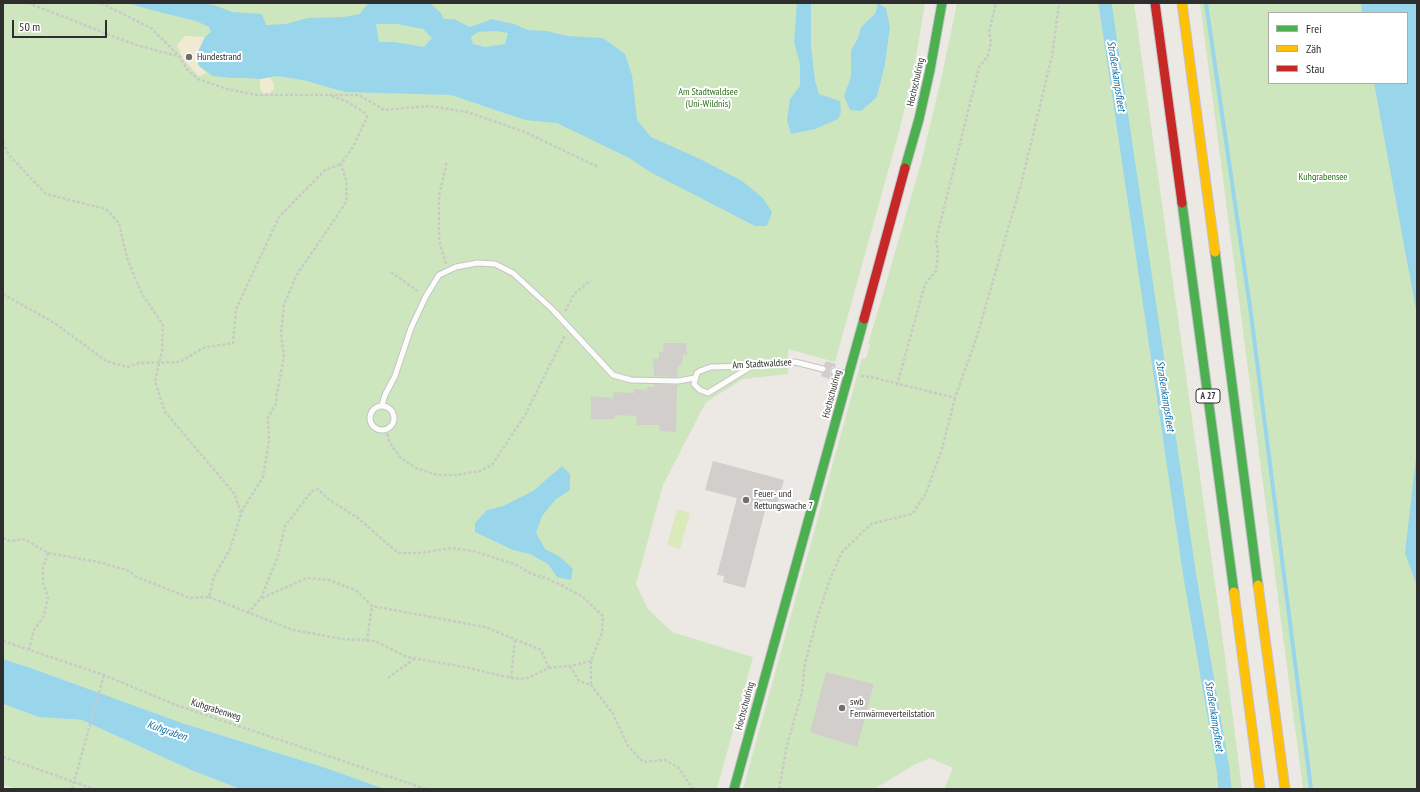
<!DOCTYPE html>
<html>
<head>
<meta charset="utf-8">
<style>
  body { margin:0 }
  #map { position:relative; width:1420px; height:792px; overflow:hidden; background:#ece8e4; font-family:"PT Sans Narrow",sans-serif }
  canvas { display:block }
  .frame { position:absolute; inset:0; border:4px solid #2e2e2e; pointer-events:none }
  .legend { position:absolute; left:1268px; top:12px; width:140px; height:72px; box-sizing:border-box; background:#fff; border:1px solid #ababab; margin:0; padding:5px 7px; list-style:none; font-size:12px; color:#2e2e2e }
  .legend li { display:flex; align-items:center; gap:8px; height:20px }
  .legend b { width:20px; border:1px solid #ababab }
  .scale { position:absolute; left:12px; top:20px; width:95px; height:18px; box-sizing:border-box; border:2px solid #2e2e2e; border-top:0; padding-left:5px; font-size:12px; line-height:14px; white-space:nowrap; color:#2e2e2e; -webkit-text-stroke:3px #fff; paint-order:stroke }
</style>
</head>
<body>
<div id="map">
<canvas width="1420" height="792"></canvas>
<div class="frame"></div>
<ul class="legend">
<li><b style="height:5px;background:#4caf50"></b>Frei</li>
<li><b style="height:5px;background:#ffc107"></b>Zäh</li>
<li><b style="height:5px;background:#c62828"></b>Stau</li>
</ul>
<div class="scale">50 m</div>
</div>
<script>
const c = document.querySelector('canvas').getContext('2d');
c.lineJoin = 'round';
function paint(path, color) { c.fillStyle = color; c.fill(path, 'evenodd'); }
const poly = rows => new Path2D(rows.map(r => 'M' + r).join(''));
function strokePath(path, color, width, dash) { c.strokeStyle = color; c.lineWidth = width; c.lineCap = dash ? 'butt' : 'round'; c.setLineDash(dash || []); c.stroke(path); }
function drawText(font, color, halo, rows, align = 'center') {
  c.font = font + ' "PT Sans Narrow",sans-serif'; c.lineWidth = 4; c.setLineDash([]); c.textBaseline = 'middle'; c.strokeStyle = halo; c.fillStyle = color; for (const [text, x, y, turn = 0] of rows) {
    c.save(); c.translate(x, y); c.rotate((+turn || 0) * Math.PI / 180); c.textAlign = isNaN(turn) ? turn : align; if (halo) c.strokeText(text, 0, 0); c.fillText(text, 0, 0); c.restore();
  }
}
paint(poly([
  [3,3,878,3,875,14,861,27,858,38,851,50,851,76,846,90,877,97,885,65,890,27,886,8,879,3,925,3,914,69,900,128,835,362,788,349,788,374,743,379,706,402,663,485,636,584,648,609,672,632,753,657,717,789,385,789,323,767,182,723,31,668,3,659],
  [957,3,1134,3,1223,641,1242,789,944,789,953,768,930,758,914,765,874,789,743,789,862,358,866,359,870,345,868,344,883,294,922,159,942,75],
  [1200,3,1417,3,1417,789,1303,789],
  [1269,13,1407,13,1407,83,1269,83],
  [3,704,39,717,82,720,191,770,240,789,18,789,3,785]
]), '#cee6be');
paint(poly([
  [185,36,205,37,196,56,199,66,207,73,199,76,183,59,177,45],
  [270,77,274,84,274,89,270,93,263,93,260,88,260,79]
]), '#f0ead3');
paint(poly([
  [677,509,690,513,680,549,667,545]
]), '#d9eabb');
paint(poly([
  [128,3,200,3,214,5,232,12,262,14,266,25,286,24,308,18,343,17,360,14,368,3,430,3,441,13,444,19,454,19,470,27,492,19,514,24,528,30,547,31,567,36,603,38,625,54,632,75,637,120,651,137,702,160,742,181,763,198,772,212,767,226,755,226,652,173,629,158,557,123,525,120,451,95,345,92,303,80,277,76,260,79,248,78,232,78,213,76,199,66,196,56,205,37,211,32,209,27,196,21,151,10],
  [376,24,397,24,423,29,432,38,424,47,394,42,379,42],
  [496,31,508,33,505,44,485,47,473,44,471,37,478,32],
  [797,3,811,3,811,45,815,81,819,94,840,101,841,112,838,119,815,129,791,134,787,120,790,99,800,86,800,64,794,42],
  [878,3,886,8,890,27,885,65,877,97,861,111,850,110,844,96,851,76,851,50,858,38,861,27,875,14],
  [1361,3,1417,3,1417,315,1374,83,1407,83,1407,13,1362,13],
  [1417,449,1417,586,1405,553],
  [562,466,570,474,570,490,556,499,542,516,536,533,545,549,560,557,573,569,571,580,557,577,548,564,530,554,513,550,475,532,475,523,487,510,503,506,533,491],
  [3,659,31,668,182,723,323,767,385,789,240,789,191,770,82,720,39,717,3,704]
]), '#99d6ec');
strokePath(poly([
  [1206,3,1251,314,1311,789]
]), '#99d6ec', 4);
strokePath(poly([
  [1105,3,1190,577,1223,769,1225,789]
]), '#99d6ec', 13);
paint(poly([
  [664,343,686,343,687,355,683,355,682,365,678,365,677,377,654,376,653,359,659,359,659,352,663,352],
  [826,361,836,364,835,367,832,367,830,370,830,373,833,375,832,380,821,376,822,373,827,370,827,368,824,365],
  [654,384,677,385,676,432,659,431,659,425,636,425,637,416,615,415,615,419,591,419,591,396,613,398,613,392,634,393,634,389,647,390,647,387,654,387],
  [713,461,784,480,777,505,767,503,745,588,723,582,724,576,717,575,737,498,705,490],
  [826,672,874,684,857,747,810,732]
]), '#d1cecb');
const lane = poly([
  [752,366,708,393,700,390,694,384,697,373,700,371,711,367,752,366,768,363,795,362,823,369],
  [834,371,847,374],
  [382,405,385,395,395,376,411,328,426,296,439,275,456,267,477,263,495,264,513,273,553,310,613,375,631,380,678,381,695,378],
  '370 418a12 12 0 1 1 24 0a12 12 0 1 1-24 0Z'
]);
const fast = poly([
  [905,168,919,119,930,70,942,3],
  [1182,203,1234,592],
  [1215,252,1258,585],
  [734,789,864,319]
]);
const slow = poly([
  [1182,3,1215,252],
  [1258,585,1285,789],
  [1234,592,1260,789]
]);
const jam = poly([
  [1155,3,1182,203],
  [864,319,905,168]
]);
strokePath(lane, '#c5c4c5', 7);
strokePath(fast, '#c5c4c5', 11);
strokePath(slow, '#c5c4c5', 11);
strokePath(jam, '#c5c4c5', 11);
strokePath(poly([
  [28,3,133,44,177,56],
  [101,3,151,28,180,57,187,69,198,79,227,89,256,95,359,95,384,110,429,106,467,112,525,132,598,167],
  [3,142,9,155,46,194,106,209,119,223,127,258,141,292,163,325,162,351,155,381,165,412,234,493,241,513],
  [446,264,439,240,439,196,447,161],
  [391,272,419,292],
  [3,294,56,324,106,361,128,367,139,363,180,362,203,348,233,343,236,309,279,217,325,170,341,164],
  [565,311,574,294,591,280],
  [861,376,871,377,955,398,977,336,1021,184,1052,56,1059,3],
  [897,385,925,284,936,271,938,252,936,240,979,67,988,56,991,42,989,32,996,3],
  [387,429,388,439,394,449,401,458,416,468,437,475,455,475,480,471,492,465,525,415,565,335],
  [3,538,10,541,24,539,48,553,98,562,127,570,137,577,190,598,209,597,214,577,230,549,242,511,263,477,269,441,268,417,277,402,276,398,284,357,281,334,284,305,296,276,345,204,347,197,346,180,341,164,353,147,367,117,365,113,346,101,329,95],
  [209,597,293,630,343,639,375,641,407,657,469,668,511,678,525,679,549,668,570,666,591,661,602,633,603,616,583,597,563,586,548,579,532,574,514,564,473,551,451,548,420,553,398,553,358,518,328,499,318,489,312,491,285,526,278,556,261,598,248,613],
  [262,598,307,578,329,580,357,591,372,606,485,627,541,650,549,668],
  [3,641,104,675,176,705,426,789],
  [367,641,372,606],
  [29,650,34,630,44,616,48,597,43,582,43,568,48,553],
  [591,661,591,685],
  [570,666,579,681,591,685,613,714,628,746,643,762,665,760,679,768,693,789],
  [388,678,414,659],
  [511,678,515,640],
  [3,757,94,789],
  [72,789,104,675],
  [779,789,787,745,802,692,805,664,817,618,829,582,842,552,871,524,912,514,926,493,942,449,955,398]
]), '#c9c9c8', 2.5, [3, 2]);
strokePath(lane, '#fcfcfb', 5);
strokePath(fast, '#4caf50', 9);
strokePath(slow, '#ffc107', 9);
strokePath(jam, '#c62828', 9);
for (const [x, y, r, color] of [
  [189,57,4,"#706f6e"],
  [746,500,4,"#706f6e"],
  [842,708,4,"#706f6e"]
]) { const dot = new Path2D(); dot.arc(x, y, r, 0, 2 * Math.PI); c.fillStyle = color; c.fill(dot); strokePath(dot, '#fff', 1.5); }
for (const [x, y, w] of [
  [1208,396,24]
]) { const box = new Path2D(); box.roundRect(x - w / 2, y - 7, w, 14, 3); c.fillStyle = '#fff'; c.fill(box); strokePath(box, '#2e2e2e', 1); }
drawText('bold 9px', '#2e2e2e', null, [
  ["A 27",1208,396]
]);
drawText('10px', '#2e2e2e', '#fff', [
  ["Hundestrand",197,57],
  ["Feuer- und",754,494],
  ["Rettungswache 7",754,506],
  ["swb",850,702],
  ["Fernwärmeverteilstation",850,714]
], 'left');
drawText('10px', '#2e2e2e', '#fff', [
  ["Hochschulring",916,82,-77],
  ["Am Stadtwaldsee",762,364,-3],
  ["Hochschulring",832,394,-75],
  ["Hochschulring",745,706,-75],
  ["Kuhgrabenweg",216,710,18]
]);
drawText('10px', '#2c6e1b', '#fff', [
  ["Am Stadtwaldsee",708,92],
  ["(Uni-Wildnis)",708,104],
  ["Kuhgrabensee",1323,177]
]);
drawText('italic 11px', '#0d6fa3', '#fff', [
  ["Straßenkampsfleet",1116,76,81],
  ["Straßenkampsfleet",1165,396,81],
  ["Straßenkampsfleet",1214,716,81],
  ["Kuhgraben",167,731,19]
]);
</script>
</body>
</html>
